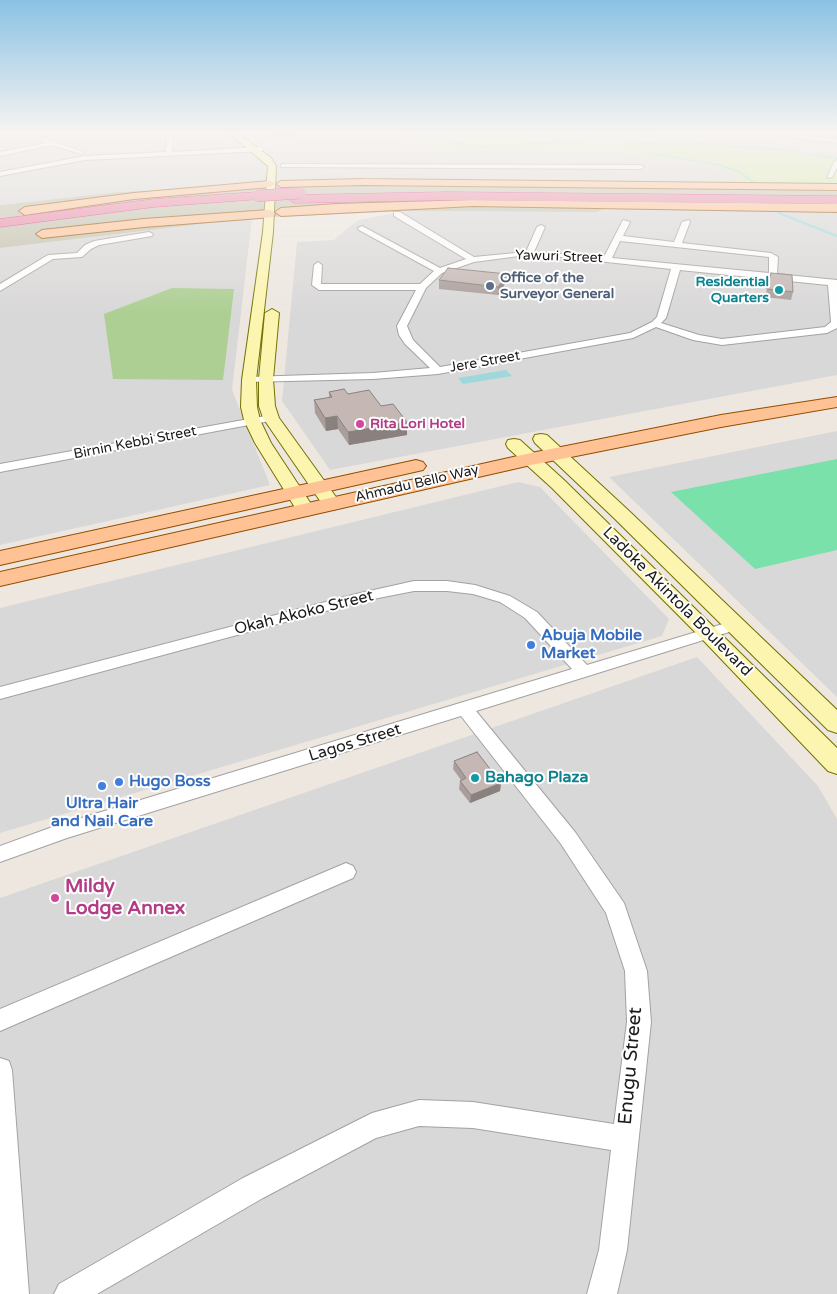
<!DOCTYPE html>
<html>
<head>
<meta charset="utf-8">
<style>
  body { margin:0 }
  canvas { display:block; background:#ede7e0 }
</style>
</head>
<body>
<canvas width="837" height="1294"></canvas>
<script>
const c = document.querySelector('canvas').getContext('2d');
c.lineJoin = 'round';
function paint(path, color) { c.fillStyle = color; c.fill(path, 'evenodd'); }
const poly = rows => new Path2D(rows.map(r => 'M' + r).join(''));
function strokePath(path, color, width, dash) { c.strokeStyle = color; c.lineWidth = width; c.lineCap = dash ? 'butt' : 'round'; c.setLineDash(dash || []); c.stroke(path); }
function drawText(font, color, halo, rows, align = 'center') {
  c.font = font + ' "Varela Round",sans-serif'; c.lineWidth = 4; c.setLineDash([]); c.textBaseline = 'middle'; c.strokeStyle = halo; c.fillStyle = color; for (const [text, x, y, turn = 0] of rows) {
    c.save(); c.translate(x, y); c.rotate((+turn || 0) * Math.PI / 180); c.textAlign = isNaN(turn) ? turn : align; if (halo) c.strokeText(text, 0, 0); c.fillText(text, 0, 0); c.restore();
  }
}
paint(poly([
  [0,133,333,135,391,133,442,149,613,150,659,159,683,160,730,171,740,182,341,180,118,192,0,205],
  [653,133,837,133,837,155,712,143],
  [603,209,837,213,837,375,330,470,282,401,297,242,334,240,358,220,407,211,597,212],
  [252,218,232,390,270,485,0,545,0,248],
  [837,431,837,697,609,477],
  [518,482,540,487,669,619,662,636,0,833,0,608],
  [697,657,818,786,837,819,837,1294,0,1294,0,898]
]), '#d9d8d8');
paint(poly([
  [341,180,837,183,837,213,603,209,597,212,407,211,252,218,0,248,0,205,118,192]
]), '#c2bfac');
paint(poly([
  [391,133,653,133,712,143,837,155,837,183,740,182,730,171,683,160,659,159,613,150,442,149]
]), '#d0eba3');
paint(poly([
  [172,288,234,289,223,380,113,379,104,314]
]), '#adcf93');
paint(poly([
  [837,459,837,550,755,569,671,492]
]), '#7ae1ab');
paint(poly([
  [506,370,512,376,463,384,458,378]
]), '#9ed8dd');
strokePath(poly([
  [419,133,426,137,447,139,454,143,484,146,612,140,655,144,666,141,783,150,837,158],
  [644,152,719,165,740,172,753,182]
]), '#9ed8dd', 2);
strokePath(poly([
  [779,213,837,236]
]), '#9ed8dd', 2.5);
const street = poly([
  [167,133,173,133,172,152,261,147,264,149,261,151,85,160,0,176,0,172,85,156,166,152,167,133],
  [760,133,782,133,837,139,837,143,760,133],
  [43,138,84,152,81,154,52,145,0,156,0,152,46,143,40,140,43,138],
  [837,160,837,168,832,177,827,178,834,162,837,160],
  [283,164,641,165,644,167,641,169,281,167,281,165,283,164],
  [394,212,400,212,474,257,526,252,537,227,541,225,545,227,534,252,604,257,623,220,630,222,623,236,674,242,682,222,689,220,690,222,682,243,771,253,778,257,777,274,837,280,837,328,827,333,722,345,693,340,656,327,633,338,438,374,373,379,245,382,244,380,245,378,249,377,373,373,430,368,405,344,399,335,397,326,416,290,319,290,312,285,314,265,318,262,322,265,321,284,420,284,434,271,359,230,358,228,362,226,440,268,466,259,394,216,394,212],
  [620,241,769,257,769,273,612,258,620,241],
  [519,256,561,257,671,269,657,317,652,322,630,333,440,367,413,340,407,326,426,288,442,273,474,262,519,256],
  [680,270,828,285,831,322,825,327,722,339,699,335,661,323,666,318,680,270],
  [149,232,153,234,152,236,99,245,91,249,82,257,53,259,0,291,0,284,48,255,77,253,85,245,94,241,149,232],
  [271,415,275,416,277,418,275,420,0,472,0,464,271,415],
  [414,581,447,581,475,585,510,596,537,612,587,665,736,620,742,622,744,625,742,628,476,711,575,832,624,903,647,971,651,1022,627,1250,617,1294,587,1294,599,1250,611,1150,473,1128,419,1126,376,1138,263,1198,97,1294,54,1294,59,1284,243,1178,372,1113,419,1100,473,1102,614,1124,627,1022,625,971,606,913,561,844,461,716,67,838,0,862,0,846,55,826,572,669,525,618,500,602,473,594,447,591,414,591,363,601,0,699,0,687,356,594,414,581],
  [346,863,353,866,356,872,353,878,0,1031,0,1009,346,863],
  [0,1058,9,1061,12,1070,29,1294,0,1294,0,1058]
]);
const secondary = poly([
  [229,133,238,133,271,158,276,166,273,232,256,380,257,407,260,420,271,443,315,510,313,514,306,516,299,514,255,443,244,420,241,407,242,380,263,232,268,166,229,133],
  [272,309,279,313,273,379,275,406,279,418,341,504,339,508,332,510,325,508,263,418,259,406,259,379,265,313,272,309],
  [541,434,547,435,628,510,837,710,837,733,828,730,614,518,535,443,533,439,535,435,541,434],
  [514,439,520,440,564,480,837,748,837,774,828,771,702,639,552,488,508,448,506,444,508,440,514,439]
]);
const primary = poly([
  [363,179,837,184,837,190,363,185,281,187,276,184,270,187,134,199,25,215,19,211,25,207,134,193,270,181,276,184,281,181,363,179],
  [473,200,837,204,837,212,473,206,281,216,275,212,281,208,336,204,473,200],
  [269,210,273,211,275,214,273,217,144,227,42,238,36,234,42,230,144,219,269,210],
  [837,397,837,407,721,427,531,465,0,586,0,572,531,453,721,415,837,397],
  [416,460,423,462,426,466,423,470,0,565,0,551,416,460]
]);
const highway = poly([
  [257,192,261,193,263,196,261,199,154,207,0,227,0,219,154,199,257,192],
  [447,192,837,196,837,204,447,200,294,203,288,199,294,195,447,192]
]);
strokePath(street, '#a2a2a2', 2);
strokePath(secondary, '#747101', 2);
strokePath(primary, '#934e00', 2);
strokePath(highway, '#dc1d78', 1);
paint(street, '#fff');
paint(secondary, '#fcf5b0');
paint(primary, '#ffc294');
paint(highway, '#e984a4');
const highwayBridge = poly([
  [257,196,300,193]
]);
strokePath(highwayBridge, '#dc1d78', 12, []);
strokePath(highwayBridge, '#e984a4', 11);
paint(poly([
  [269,133,297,133,296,137,269,138],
  [771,273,793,292,791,300,765,297],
  [507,274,506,282,498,295,439,289,439,280],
  [329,392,348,394,381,406,407,422,407,435,349,445,338,429,326,431,315,413,314,400,329,398],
  [454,761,501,783,500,791,470,803,459,789,460,781,461,780,453,769]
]), '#a99e9b');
paint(poly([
  [507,274,506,282,498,295,498,287],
  [337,416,338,429,326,431,325,418],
  [407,422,407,435,349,445,348,432],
  [501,783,500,791,470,803,471,795]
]), '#8a817e');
const building = poly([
  [448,268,507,274,498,287,439,280,448,268],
  [771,273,792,275,793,292,767,289,771,273],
  [344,389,348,394,369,390,381,406,393,404,407,422,348,432,337,416,325,418,314,400,332,397,329,392,344,389],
  [477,752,501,783,471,795,460,781,466,778,454,761,477,752]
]);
paint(building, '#c5b8b4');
strokePath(building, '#8a817e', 1);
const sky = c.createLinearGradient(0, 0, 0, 314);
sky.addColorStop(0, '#8ac2e4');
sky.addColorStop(0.42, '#f7f4f1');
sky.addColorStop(1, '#f7f4f100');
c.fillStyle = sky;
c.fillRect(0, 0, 837, 314);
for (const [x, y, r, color] of [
  [490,286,5,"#5c6f8a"],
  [779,290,5,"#0f9aa8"],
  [360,424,5,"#d1479c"],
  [531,645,5,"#3f7fe0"],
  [475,778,5,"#0f9aa8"],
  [119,782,5,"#3f7fe0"],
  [102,786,5,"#3f7fe0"],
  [55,898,5,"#d1479c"]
]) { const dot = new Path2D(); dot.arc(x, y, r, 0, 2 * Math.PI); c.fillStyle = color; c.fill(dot); strokePath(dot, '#fff', 2); }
drawText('14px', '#1b1b1b', '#fff', [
  ["Yawuri Street",559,257,2],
  ["Jere Street",485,362,-10],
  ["Birnin Kebbi Street",135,443,-11],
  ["Ahmadu Bello Way",417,484,-13]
]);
drawText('bold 14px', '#4e5e75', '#fff', [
  ["Office of the",500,278],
  ["Surveyor General",500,294]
], 'left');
drawText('bold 14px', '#0d838f', '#fff', [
  ["Residential",769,282],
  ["Quarters",769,298]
], 'right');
drawText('bold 14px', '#b23c85', '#fff', [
  ["Rita Lori Hotel",370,424]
], 'left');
drawText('16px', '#1b1b1b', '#fff', [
  ["Ladoke Akintola Boulevard",677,602,45],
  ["Okah Akoko Street",304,613,-14],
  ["Lagos Street",355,743,-17]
]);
drawText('bold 16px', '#366cbe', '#fff', [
  ["Abuja Mobile",541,636],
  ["Market",541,654],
  ["Hugo Boss",129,782],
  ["Ultra Hair",102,804,"center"],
  ["and Nail Care",102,822,"center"]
], 'left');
drawText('bold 16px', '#0d838f', '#fff', [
  ["Bahago Plaza",485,778]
], 'left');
drawText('bold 19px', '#b23c85', '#fff', [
  ["Mildy",65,887],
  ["Lodge Annex",65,909]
], 'left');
drawText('19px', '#1b1b1b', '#fff', [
  ["Enugu Street",631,1066,-85]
]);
</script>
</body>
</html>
